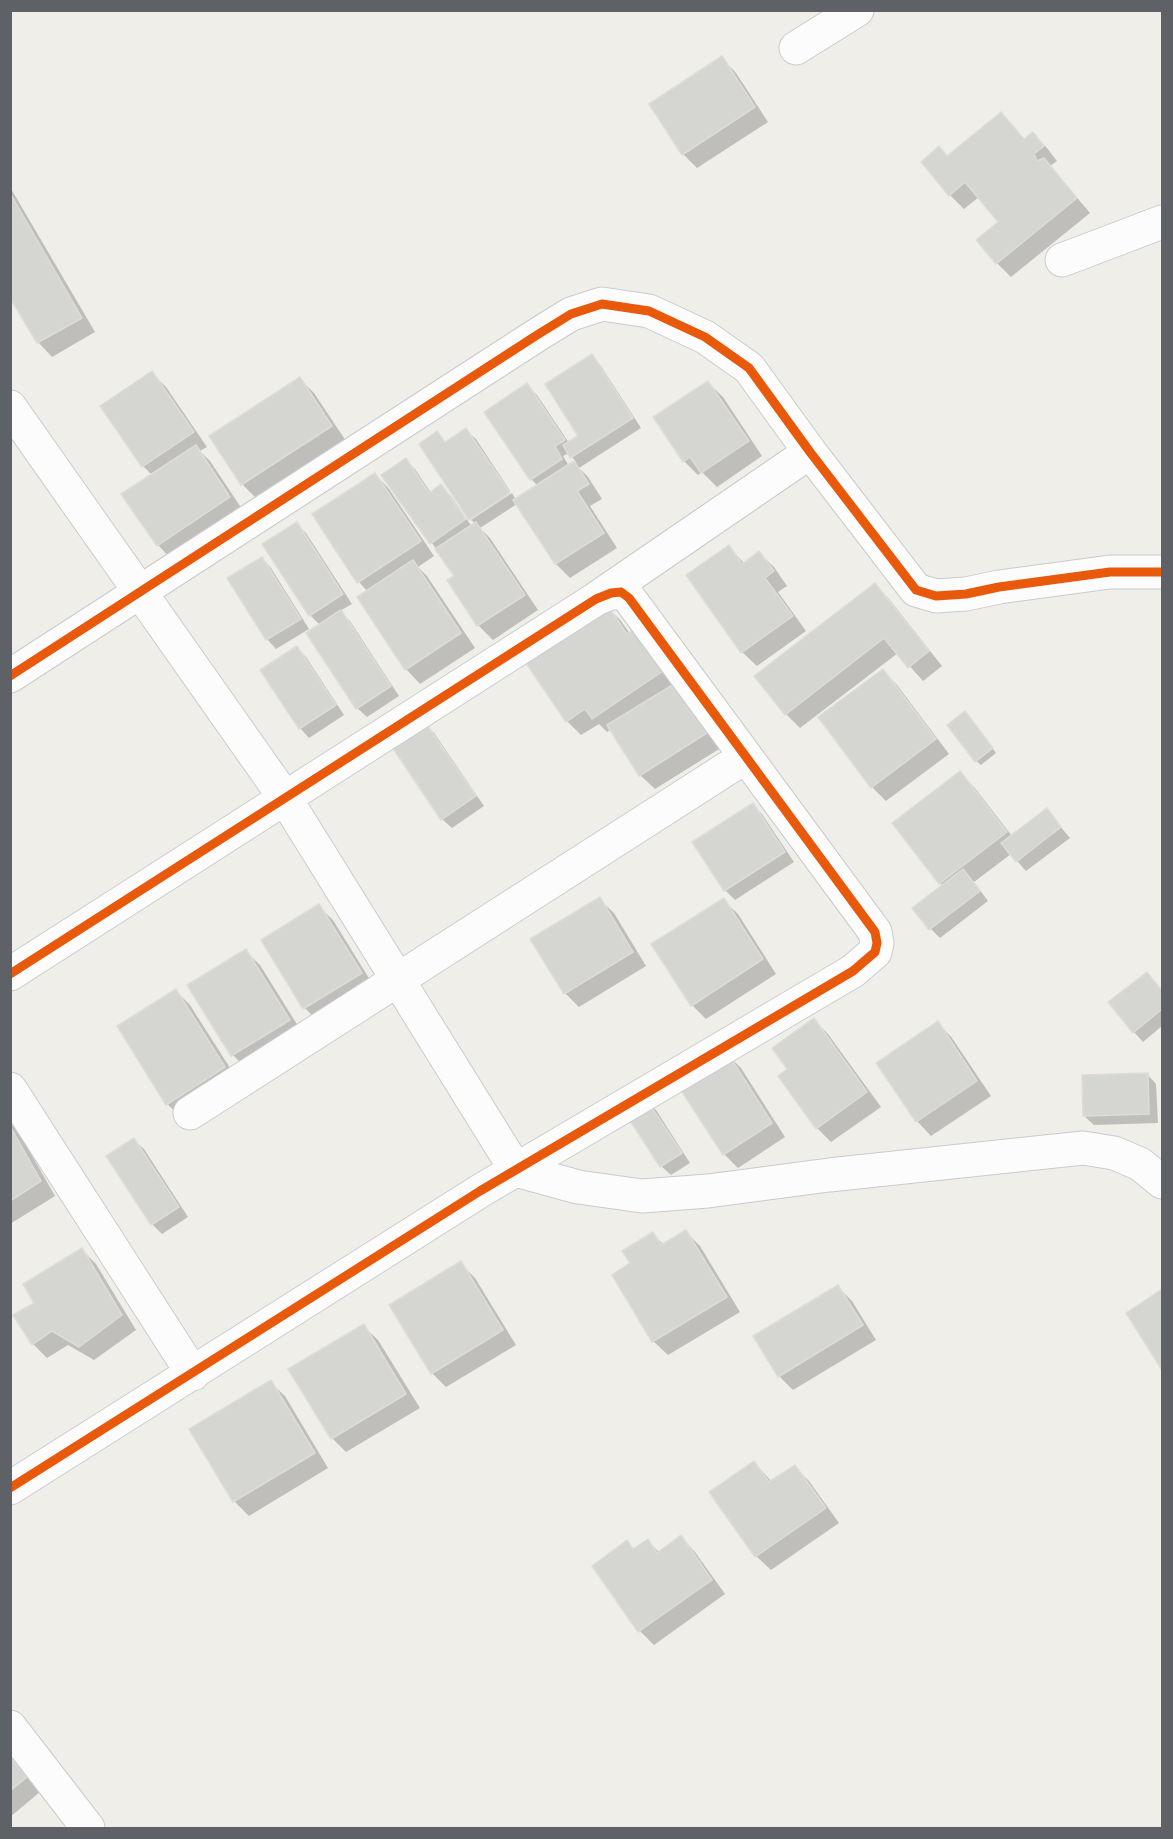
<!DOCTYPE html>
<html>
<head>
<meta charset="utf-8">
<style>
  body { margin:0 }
  #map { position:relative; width:1173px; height:1839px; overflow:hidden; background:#efeee9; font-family:"DM Sans",sans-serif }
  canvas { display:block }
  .frame { position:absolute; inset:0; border:12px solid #5e6267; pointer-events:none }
</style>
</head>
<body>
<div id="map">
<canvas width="1173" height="1839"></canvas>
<div class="frame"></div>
</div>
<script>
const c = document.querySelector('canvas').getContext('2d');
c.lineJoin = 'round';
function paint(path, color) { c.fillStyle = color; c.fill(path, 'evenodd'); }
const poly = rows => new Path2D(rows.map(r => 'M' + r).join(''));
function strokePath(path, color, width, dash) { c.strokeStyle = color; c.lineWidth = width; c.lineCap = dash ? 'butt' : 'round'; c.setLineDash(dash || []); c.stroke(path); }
paint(poly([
  [722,58,736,73,768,122,697,168,683,154],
  [1001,114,1025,140,1033,134,1047,148,1057,161,1050,166,1090,213,1011,277,997,263,1000,222,979,197,964,209,950,195,948,157],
  [10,187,95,332,52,357,38,342,10,295],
  [592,356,601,366,641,428,579,468,588,477,602,499,590,506,617,548,570,578,556,564,517,504,480,528,490,538,538,610,493,640,478,625,449,581,456,577,384,475,405,460,415,469,431,493,441,486,451,496,472,527,476,524,471,520,512,493,516,500,538,486,531,479,486,413,527,385,537,395,569,443,580,436],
  [569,453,576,462,569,466,563,456],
  [152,373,166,387,207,447,200,451,210,461,244,512,172,560,158,545,124,494,152,475,143,466,102,407],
  [300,379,314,393,346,441,256,498,242,484],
  [708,383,723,397,762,456,717,487,702,472,698,475,684,461],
  [466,430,476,439,510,491,470,517,437,433,446,443],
  [375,474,389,489,434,556,418,567,427,576,475,648,420,684,406,669,368,592,359,582],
  [296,524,306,533,352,604,340,611,350,621,399,696,367,717,357,708,320,625,310,615],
  [729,547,744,563,759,553,774,567,787,586,778,592,806,631,757,666,742,652],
  [262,558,271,568,309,629,276,649,267,639],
  [875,585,889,599,942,666,923,681,898,653,800,728,786,714],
  [607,607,621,621,630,634,640,627,724,746,655,789,640,775,611,729,607,732,599,724,581,735,567,721],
  [297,648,306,657,344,715,309,738,300,728],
  [883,670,897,685,949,754,886,801,872,787],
  [969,717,996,753,981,765,976,761],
  [424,723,434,733,484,806,452,828,442,819],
  [960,773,974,787,1012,836,1046,810,1070,838,1026,871,1011,854,974,882,988,901,940,938,931,929,943,886,940,883],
  [753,805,762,814,794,862,735,900,725,890],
  [599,899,614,913,646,966,579,1007,565,993],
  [723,900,738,914,776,974,706,1019,692,1005],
  [318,906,333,920,375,988,319,1023,305,1008,263,940],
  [245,951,260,965,303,1034,247,1069,233,1055],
  [1147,974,1162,991,1162,1026,1143,1042,1134,1032],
  [176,991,190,1005,239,1082,182,1118,167,1104],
  [814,1020,828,1034,881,1107,831,1142,817,1128,789,1070],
  [938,1023,952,1038,991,1096,931,1136,917,1121,878,1063],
  [727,1054,741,1068,785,1137,738,1168,724,1154],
  [1147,1074,1156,1084,1158,1123,1094,1125,1084,1116],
  [646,1101,656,1110,690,1163,671,1175,661,1166],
  [10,1123,18,1131,55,1196,10,1224],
  [134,1140,144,1149,188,1217,162,1234,152,1224],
  [686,1232,700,1246,740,1312,668,1355,653,1341,632,1264,653,1234,664,1245],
  [82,1250,96,1264,136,1330,94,1360,68,1345,47,1358,33,1344,36,1303],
  [460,1263,475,1278,516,1345,446,1387,432,1373],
  [838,1287,852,1301,876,1340,793,1390,779,1376],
  [1162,1291,1162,1367,1128,1314],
  [363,1326,378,1340,420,1408,346,1452,332,1438],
  [270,1382,285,1396,328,1468,249,1516,234,1501,191,1430],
  [754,1462,772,1482,794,1466,809,1481,839,1523,771,1570,756,1556,711,1493],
  [681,1537,695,1552,725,1594,654,1645,640,1631,627,1542,635,1550,648,1541,660,1553],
  [10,1757,40,1792,10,1817]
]), '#0003');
const building = poly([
  [722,56,755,107,682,155,649,104,722,56],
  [1001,112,1024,139,1033,132,1044,146,1034,154,1037,161,1044,158,1077,198,996,264,976,240,998,222,965,182,949,196,921,162,939,146,947,156,1001,112],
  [10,193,82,318,37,343,10,298,10,193],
  [592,354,633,418,570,458,563,445,578,436,545,384,592,354],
  [152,371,194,432,142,467,100,406,152,371],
  [300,377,332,426,241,485,209,436,300,377],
  [708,381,749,441,701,473,690,457,683,462,653,417,708,381],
  [527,383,565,440,555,446,562,459,530,480,484,412,527,383],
  [466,428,510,493,469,520,419,444,437,431,445,442,466,428],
  [196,445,230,497,157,546,121,494,196,445],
  [406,458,429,493,441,484,466,519,430,544,381,475,406,458],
  [574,461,589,484,577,491,604,533,555,564,513,500,574,461],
  [375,473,421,541,357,583,312,514,375,473],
  [297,522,343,594,309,616,262,544,297,522],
  [476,522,525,595,477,626,447,580,454,576,435,549,476,522],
  [729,545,742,564,759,551,774,571,765,578,793,616,741,653,686,575,729,545],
  [262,557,301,619,266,640,227,578,262,557],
  [413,560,461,633,405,670,357,597,413,560],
  [875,583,929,651,908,668,884,638,785,715,754,676,875,583],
  [607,605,627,634,640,625,669,667,592,719,585,709,566,722,524,660,607,605],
  [341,610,391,686,356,709,306,633,341,610],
  [297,646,336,705,299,729,260,670,297,646],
  [883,669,936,739,871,788,818,717,883,669],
  [679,681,710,731,639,776,607,725,679,681],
  [965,711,993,748,975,762,947,725,965,711],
  [424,721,476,796,441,820,390,744,424,721],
  [960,771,1007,832,939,884,892,823,960,771],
  [753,803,785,852,724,891,692,842,753,803],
  [1047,808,1061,827,1016,862,1001,843,1047,808],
  [963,869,980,891,929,930,912,908,963,869],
  [600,897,633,952,564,994,530,939,600,897],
  [724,898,763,959,691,1006,651,944,724,898],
  [319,904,362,973,303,1009,261,940,319,904],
  [246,949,290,1020,231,1056,187,985,246,949],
  [1147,972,1162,991,1162,1009,1133,1033,1108,1002,1147,972],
  [176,989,225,1067,166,1105,117,1026,176,989],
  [814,1018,867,1092,816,1129,778,1076,787,1069,772,1048,814,1018],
  [938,1021,977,1081,916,1122,876,1063,938,1021],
  [727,1052,772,1123,723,1155,677,1084,727,1052],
  [1148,1073,1149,1114,1083,1116,1082,1075,1148,1073],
  [646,1099,682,1153,660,1167,625,1113,646,1099],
  [10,1126,41,1181,10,1201,10,1126],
  [134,1138,179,1207,151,1225,106,1156,134,1138],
  [686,1230,727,1297,652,1342,612,1275,630,1263,622,1251,653,1232,661,1245,686,1230],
  [82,1248,122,1315,79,1347,52,1331,32,1345,13,1315,34,1303,23,1284,82,1248],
  [461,1261,503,1330,431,1374,389,1305,461,1261],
  [838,1285,863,1325,778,1377,753,1336,838,1285],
  [1162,1289,1162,1370,1126,1313,1162,1289],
  [364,1324,406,1394,331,1439,288,1369,364,1324],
  [271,1380,315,1453,233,1502,189,1429,271,1380],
  [754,1461,769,1482,795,1465,826,1508,755,1557,709,1492,754,1461],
  [681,1535,712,1580,638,1632,592,1566,627,1540,633,1549,648,1539,657,1553,681,1535],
  [10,1757,27,1777,10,1791,10,1757]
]);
paint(building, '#d5d5d2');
strokePath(building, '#dedcd8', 1.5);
const minor = poly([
  [796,48,857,10],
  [1062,260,1162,222],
  [10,407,285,798,516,1170,578,1187,642,1196,708,1191,829,1175,1083,1148,1114,1153,1140,1164,1162,1182],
  [597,598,810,452],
  [10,676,537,335,571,314,602,304,649,311,705,337,749,368,810,452,916,590,936,596,966,594,999,587,1110,572,1162,572],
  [10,974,596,599,611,593,621,592,629,598,875,932,877,943,875,952,853,971,480,1191,10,1488],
  [10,1089,193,1374],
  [190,1113,745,757],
  [10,1727,88,1828]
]);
strokePath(minor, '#cbcbcb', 35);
strokePath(minor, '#fdfcfc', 33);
strokePath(poly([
  [10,676,537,335,571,314,602,304,649,311,705,337,749,368,810,452,916,590,936,596,966,594,999,587,1110,572,1162,572],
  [10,974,596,599,611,593,621,592,629,598,875,932,877,943,875,952,853,971,480,1191,10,1488]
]), '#e8590c', 9);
</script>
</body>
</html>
